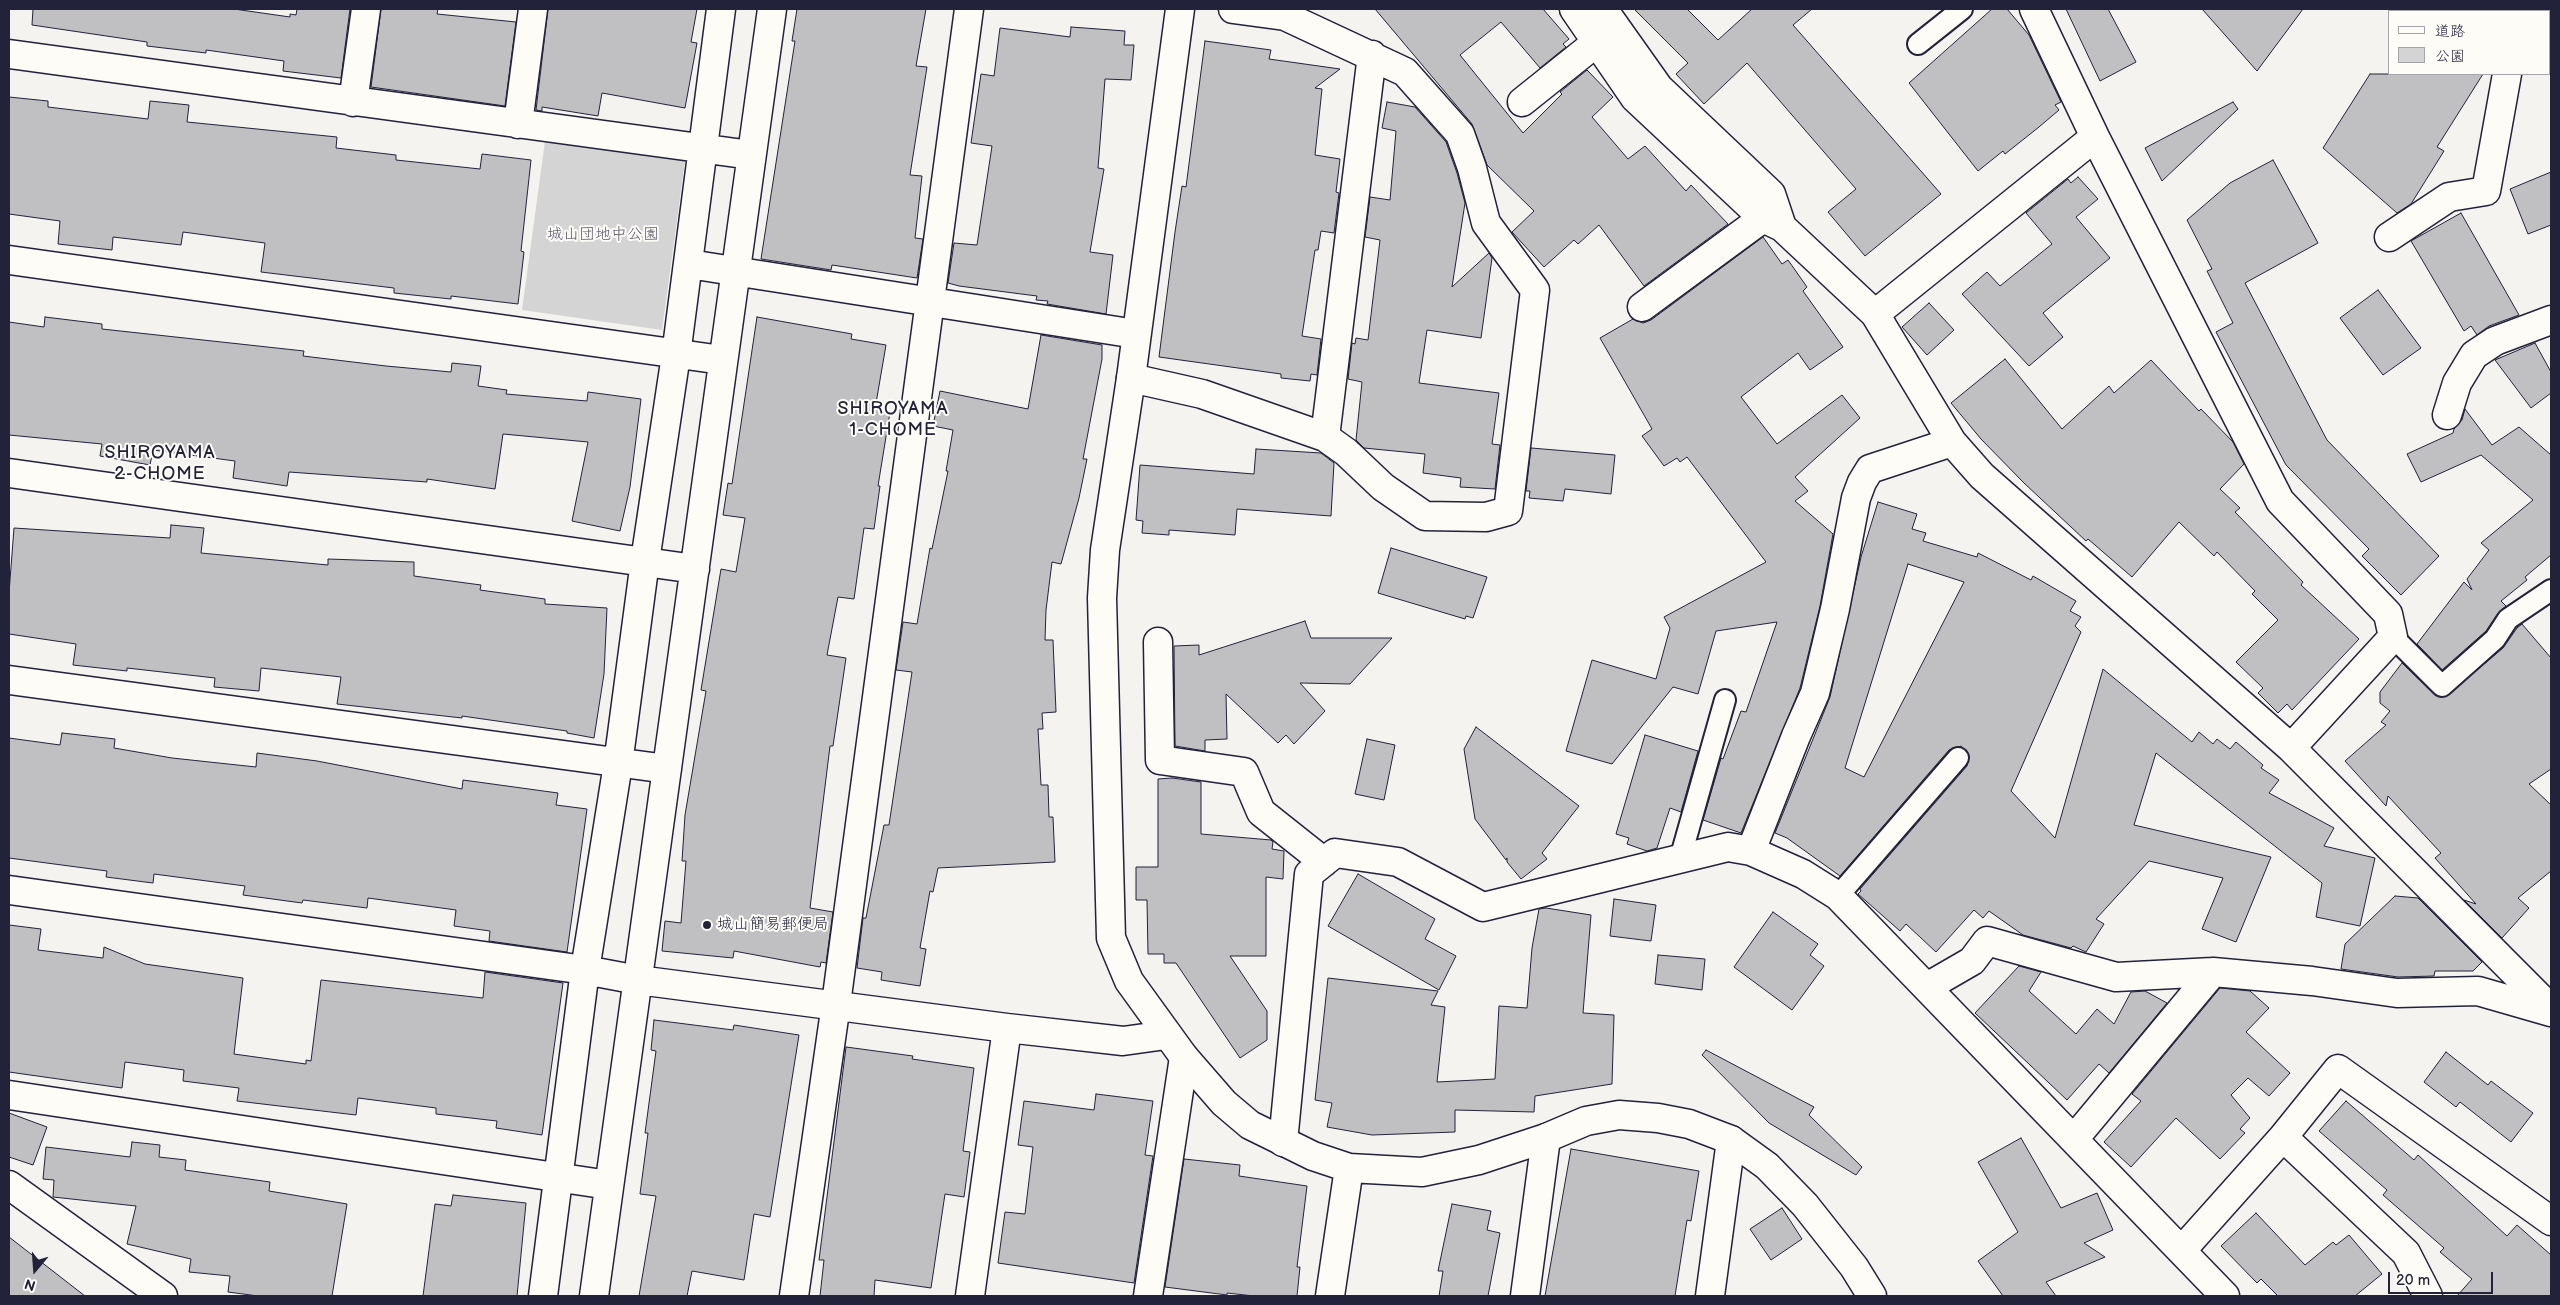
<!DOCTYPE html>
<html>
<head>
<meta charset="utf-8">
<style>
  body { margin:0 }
  #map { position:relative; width:2560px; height:1305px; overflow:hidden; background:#f4f3ef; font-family:"Balsamiq Sans","Klee One",sans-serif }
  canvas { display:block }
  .frame { position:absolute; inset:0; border:10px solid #22223b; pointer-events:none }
  .legend { position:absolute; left:2388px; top:10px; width:162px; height:65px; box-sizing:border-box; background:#fdfcf7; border:1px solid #a5a5ac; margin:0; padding:6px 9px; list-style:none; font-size:15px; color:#22223b }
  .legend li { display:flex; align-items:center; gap:10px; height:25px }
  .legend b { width:25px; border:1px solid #a5a5ac }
  .north { position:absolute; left:10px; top:1245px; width:50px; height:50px; -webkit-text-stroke:4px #fdfcf7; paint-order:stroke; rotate:198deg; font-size:14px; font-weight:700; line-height:20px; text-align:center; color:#22223b }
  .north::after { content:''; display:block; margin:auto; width:18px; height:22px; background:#22223b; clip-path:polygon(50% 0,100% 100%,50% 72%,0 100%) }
  .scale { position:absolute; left:2388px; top:1272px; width:105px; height:22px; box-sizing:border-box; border:2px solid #22223b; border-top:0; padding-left:6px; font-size:15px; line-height:18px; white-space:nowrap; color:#22223b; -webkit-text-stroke:4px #fdfcf7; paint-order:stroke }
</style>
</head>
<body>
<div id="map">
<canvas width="2560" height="1305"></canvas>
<div class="frame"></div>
<ul class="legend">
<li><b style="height:6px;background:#fdfcf7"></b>道路</li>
<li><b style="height:14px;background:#d5d4d5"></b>公園</li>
</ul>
<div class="north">N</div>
<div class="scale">20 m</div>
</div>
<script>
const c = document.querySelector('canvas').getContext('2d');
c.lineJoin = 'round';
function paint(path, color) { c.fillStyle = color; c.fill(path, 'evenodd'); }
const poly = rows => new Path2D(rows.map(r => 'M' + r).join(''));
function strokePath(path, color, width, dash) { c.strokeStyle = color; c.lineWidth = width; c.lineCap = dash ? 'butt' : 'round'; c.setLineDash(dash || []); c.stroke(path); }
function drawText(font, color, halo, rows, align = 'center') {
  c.font = font + ' "Balsamiq Sans","Klee One",sans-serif'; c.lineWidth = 4; c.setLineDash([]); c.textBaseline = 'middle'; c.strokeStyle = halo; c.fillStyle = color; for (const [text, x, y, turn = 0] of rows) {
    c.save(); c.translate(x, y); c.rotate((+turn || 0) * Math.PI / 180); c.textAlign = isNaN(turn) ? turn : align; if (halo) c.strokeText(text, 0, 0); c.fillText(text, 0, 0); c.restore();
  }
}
paint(poly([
  [545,141,685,161,662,330,522,310]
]), '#d5d4d5');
const building = poly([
  [33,9,234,9,290,17,290,14,296,15,297,9,350,9,341,78,283,71,284,61,206,50,206,53,147,46,147,42,32,25,33,9],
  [381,9,438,9,437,14,516,22,505,106,371,87,381,9],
  [548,9,697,9,691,42,697,43,685,108,602,93,598,116,542,107,542,111,536,110,548,9],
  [797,9,926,9,916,66,927,67,910,175,922,176,915,238,923,239,917,278,832,265,831,270,761,259,795,41,792,41,797,9],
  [1375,9,1543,9,1569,39,1563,44,1566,47,1540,68,1501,22,1460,55,1523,133,1562,94,1560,92,1587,70,1613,97,1592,117,1628,159,1645,146,1686,191,1691,185,1728,224,1644,286,1599,225,1578,244,1574,240,1544,267,1512,232,1534,211,1487,165,1472,124,1375,9],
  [1634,9,1687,9,1718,40,1752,9,1812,9,1793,25,1941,194,1865,256,1828,212,1856,189,1747,63,1704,104,1676,74,1688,63,1634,9],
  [1992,9,2007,9,2029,35,2061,102,2055,105,2059,110,2039,127,2005,154,2003,151,1978,171,1909,83,1992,9],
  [2066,9,2108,9,2136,62,2100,81,2066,9],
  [2202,9,2303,9,2257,71,2202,9],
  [1071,27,1125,31,1124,45,1134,45,1131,80,1105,79,1098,168,1104,169,1090,252,1113,255,1106,314,1047,304,1048,301,1036,300,1037,296,959,286,948,283,954,243,977,245,992,146,971,143,981,74,994,76,1000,28,1070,37,1071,27],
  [1205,41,1271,50,1269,59,1340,69,1315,88,1322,89,1315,155,1340,159,1336,192,1339,193,1334,233,1321,231,1318,250,1315,250,1302,336,1321,339,1317,375,1311,374,1310,381,1281,378,1281,374,1159,357,1175,232,1182,186,1186,187,1205,41],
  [2370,74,2483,74,2437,147,2444,151,2411,204,2397,213,2323,148,2370,74],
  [9,97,48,101,48,107,148,119,150,101,189,105,187,122,337,137,336,148,396,155,396,160,480,169,482,154,531,160,521,251,524,252,518,304,451,296,451,299,394,293,394,288,261,272,265,243,183,232,181,245,113,237,112,250,58,244,60,221,9,214,9,97],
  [1387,102,1415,107,1446,142,1457,173,1465,203,1452,287,1489,253,1492,258,1481,338,1427,330,1419,383,1499,393,1492,444,1500,445,1495,489,1460,487,1461,478,1423,473,1425,454,1364,448,1356,440,1362,382,1348,379,1352,343,1355,344,1356,338,1368,340,1380,240,1365,237,1370,197,1390,200,1396,131,1382,128,1387,102],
  [2233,102,2238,109,2162,181,2145,148,2233,102],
  [2273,160,2318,243,2245,283,2327,440,2439,556,2401,595,2362,556,2369,549,2286,465,2216,332,2233,323,2207,271,2212,269,2187,220,2230,183,2273,160],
  [2551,172,2551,225,2528,234,2510,189,2551,172],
  [2078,177,2098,199,2076,217,2110,258,2043,313,2063,337,2029,366,1962,294,1987,272,2000,286,2052,244,2026,213,2068,179,2071,183,2078,177],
  [2461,213,2519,315,2489,326,2477,335,2471,326,2464,331,2411,241,2461,213],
  [1763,237,1782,264,1788,260,1807,287,1803,291,1843,347,1810,370,1798,353,1741,397,1777,444,1842,395,1860,418,1795,477,1808,491,1795,501,1833,534,1820,606,1800,688,1741,833,1703,820,1721,758,1723,759,1741,711,1746,712,1777,622,1716,631,1698,694,1673,687,1612,764,1566,751,1592,660,1656,679,1670,628,1664,617,1766,562,1687,457,1680,462,1677,458,1664,466,1642,436,1652,429,1600,338,1633,319,1643,323,1651,320,1763,237],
  [2378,290,2421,348,2383,375,2340,318,2378,290],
  [1929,303,1954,330,1927,355,1902,327,1929,303],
  [45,317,102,324,102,329,304,351,303,356,386,366,451,372,452,363,481,366,478,386,507,390,506,394,587,401,588,392,641,399,630,487,620,531,572,521,588,442,503,434,495,489,427,479,427,482,289,472,287,486,233,478,235,461,153,450,150,465,100,456,102,444,9,435,9,322,44,327,45,317],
  [757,317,852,334,851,339,886,345,875,409,890,412,878,486,880,486,874,529,864,528,854,599,838,597,827,655,846,658,833,746,830,746,810,908,833,912,826,963,821,962,820,967,734,951,733,958,662,951,665,921,681,923,686,861,682,861,685,815,706,691,701,690,721,569,736,572,745,518,723,515,728,483,732,484,757,317],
  [1041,335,1102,345,1102,359,1083,459,1087,459,1079,498,1061,564,1052,562,1046,610,1045,640,1053,640,1056,712,1042,713,1043,729,1038,729,1041,785,1048,785,1049,817,1053,817,1055,862,938,868,933,892,930,891,920,948,926,949,920,986,881,980,882,972,857,968,863,918,866,918,884,825,889,825,912,672,896,670,903,622,917,624,930,548,932,549,948,471,946,471,953,430,933,426,940,391,1028,409,1041,335],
  [2535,343,2551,372,2551,393,2531,408,2495,360,2535,343],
  [2005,359,2062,429,2109,386,2114,393,2151,360,2199,411,2201,409,2233,442,2244,464,2220,489,2240,508,2235,512,2303,582,2301,585,2359,639,2292,710,2287,704,2278,713,2258,693,2263,688,2236,662,2278,620,2252,594,2255,591,2217,552,2214,556,2179,522,2132,577,2088,539,2086,541,2024,483,1981,439,1951,403,2005,359],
  [2465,409,2492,445,2519,427,2551,455,2551,555,2525,577,2527,580,2501,601,2506,606,2498,613,2486,631,2442,670,2417,644,2464,582,2472,590,2467,579,2489,550,2481,543,2533,500,2481,455,2421,482,2407,454,2453,433,2454,429,2462,420,2465,409],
  [1531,448,1615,455,1611,494,1565,489,1563,501,1529,498,1530,491,1526,491,1531,448],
  [1256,449,1321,453,1334,463,1331,516,1237,509,1235,535,1169,530,1169,535,1142,533,1143,521,1136,520,1140,465,1254,474,1256,449],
  [1878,502,1917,514,1912,529,1926,533,1923,541,1977,557,1978,553,2031,580,2033,576,2076,601,2070,611,2081,617,2075,626,2081,632,2011,791,2055,838,2103,669,2192,742,2199,732,2213,744,2217,739,2230,749,2236,742,2263,765,2261,768,2279,780,2269,793,2334,828,2324,846,2375,858,2360,926,2316,917,2322,883,2156,753,2134,825,2271,857,2236,942,2202,929,2223,878,2149,861,2096,919,2104,924,2086,952,2073,946,2071,948,2023,935,1989,911,1983,918,1974,910,1936,952,1906,924,1900,931,1858,894,1861,891,1860,889,1967,766,1969,755,1961,746,1949,750,1840,876,1787,838,1775,833,1830,697,1861,557,1878,502],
  [1908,564,1964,582,1864,777,1845,768,1908,564],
  [171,525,204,528,201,553,328,565,328,559,414,562,414,576,481,585,480,590,545,599,545,604,607,608,604,674,594,738,567,733,567,731,462,716,462,718,337,704,341,677,261,668,259,691,214,687,215,678,127,668,127,671,73,665,76,644,9,634,9,593,14,528,170,538,171,525],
  [1391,548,1487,577,1473,618,1466,616,1465,619,1378,593,1391,548],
  [1305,621,1311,638,1392,638,1350,684,1300,683,1325,711,1294,744,1286,735,1278,743,1226,694,1227,739,1205,740,1205,751,1175,746,1174,646,1199,645,1199,655,1305,621],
  [2522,624,2551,658,2551,769,2529,784,2551,805,2551,871,2518,898,2529,908,2502,938,2464,900,2476,904,2435,858,2441,853,2388,796,2386,806,2345,761,2386,725,2381,722,2390,711,2380,703,2380,692,2402,663,2434,694,2445,697,2503,648,2517,628,2522,624],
  [1476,727,1579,806,1542,853,1547,859,1521,879,1507,862,1507,858,1506,860,1475,819,1464,749,1476,727],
  [62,733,115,739,114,748,172,758,256,767,257,753,317,761,462,789,463,780,558,793,556,805,587,809,567,952,489,941,490,931,454,926,456,910,368,898,367,908,303,900,302,903,243,895,245,886,154,874,153,883,106,877,107,871,9,858,9,738,60,745,62,733],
  [1645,735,1698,751,1681,812,1670,808,1657,848,1647,851,1627,844,1629,838,1616,834,1645,735],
  [1367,739,1395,745,1384,800,1355,794,1367,739],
  [1172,778,1201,782,1201,834,1271,840,1273,842,1272,849,1284,851,1283,879,1266,877,1266,956,1230,956,1267,1011,1267,1040,1240,1058,1176,963,1164,963,1164,954,1148,954,1147,900,1136,900,1136,867,1158,867,1158,779,1172,778],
  [1358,874,1435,919,1425,939,1456,956,1439,990,1328,926,1358,874],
  [2395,896,2418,898,2482,962,2473,971,2435,971,2434,976,2398,977,2341,969,2345,944,2395,896],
  [1614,899,1656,905,1651,941,1610,936,1614,899],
  [1546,908,1591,915,1583,1013,1614,1015,1612,1084,1535,1096,1534,1112,1455,1110,1455,1132,1372,1135,1327,1127,1332,1103,1315,1100,1328,978,1438,991,1431,1005,1445,1007,1437,1082,1495,1079,1499,1006,1527,1008,1532,948,1539,909,1546,908],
  [1773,912,1818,944,1810,955,1824,966,1792,1010,1734,967,1773,912],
  [9,925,41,929,38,950,103,958,104,947,145,964,243,978,234,1054,306,1064,306,1060,311,1061,321,980,483,998,485,972,563,983,542,1135,496,1128,497,1121,436,1114,436,1108,358,1098,356,1115,237,1101,239,1088,183,1081,184,1070,125,1062,122,1088,9,1072,9,925],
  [1658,955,1705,959,1702,990,1655,984,1658,955],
  [2019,966,2041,972,2029,991,2076,1034,2097,1009,2114,1024,2131,992,2145,991,2167,1003,2109,1073,2099,1064,2067,1100,1975,1013,2019,966],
  [2220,988,2250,991,2269,1008,2246,1032,2290,1073,2269,1096,2248,1078,2231,1095,2250,1118,2240,1129,2245,1133,2220,1159,2176,1118,2131,1167,2104,1142,2141,1101,2132,1094,2220,988],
  [654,1020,733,1030,734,1025,799,1035,770,1217,754,1214,744,1280,692,1271,687,1296,639,1296,656,1196,640,1194,648,1133,645,1133,656,1051,651,1050,654,1020],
  [846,1047,913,1056,912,1059,974,1068,963,1151,970,1152,964,1197,945,1194,931,1288,875,1280,874,1296,820,1296,824,1260,819,1260,846,1047],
  [1706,1050,1814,1107,1809,1115,1862,1167,1856,1175,1769,1123,1702,1055,1706,1050],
  [2446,1052,2488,1085,2491,1081,2533,1113,2511,1142,2460,1102,2456,1107,2424,1082,2446,1052],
  [1096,1094,1153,1101,1145,1155,1153,1156,1134,1283,998,1263,1005,1212,1025,1214,1033,1147,1018,1145,1024,1101,1094,1110,1096,1094],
  [2346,1101,2414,1160,2418,1155,2507,1236,2517,1225,2551,1255,2551,1296,2457,1296,2472,1279,2440,1252,2444,1248,2383,1195,2387,1190,2319,1131,2346,1101],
  [9,1113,47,1127,33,1165,9,1157,9,1113],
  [2021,1138,2061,1208,2097,1193,2113,1230,2084,1243,2105,1257,2046,1282,2056,1296,2003,1296,1978,1261,2018,1232,1978,1162,2021,1138],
  [132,1142,160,1145,159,1157,186,1160,185,1170,270,1182,269,1191,347,1204,332,1296,258,1296,228,1292,230,1276,189,1272,191,1259,127,1244,136,1206,53,1197,54,1180,43,1179,46,1147,130,1157,132,1142],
  [1571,1149,1699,1171,1691,1221,1687,1220,1675,1296,1545,1296,1571,1149],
  [1184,1159,1240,1165,1239,1176,1307,1186,1297,1267,1300,1267,1297,1296,1254,1296,1227,1293,1227,1295,1165,1287,1184,1159],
  [453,1195,526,1203,517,1296,423,1296,435,1204,451,1206,453,1195],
  [1452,1204,1491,1211,1487,1230,1500,1233,1488,1296,1439,1296,1443,1271,1438,1271,1452,1204],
  [1782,1208,1802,1239,1771,1260,1750,1229,1782,1208],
  [2256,1213,2305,1265,2333,1242,2336,1245,2349,1235,2382,1274,2355,1296,2278,1296,2261,1279,2257,1283,2221,1246,2256,1213],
  [9,1237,85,1296,9,1296,9,1237]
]);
paint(building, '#c0bfc2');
strokePath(building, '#22223b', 1);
const lane = poly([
  [1918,44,1962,9],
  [2393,637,2442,686,2495,639,2508,619,2551,590],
  [1680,859,1725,700],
  [1838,896,1958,758]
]);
const street = poly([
  [1574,9,1635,98,1763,218,1782,227],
  [1603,9,1659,88,1771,194,1782,227,1875,314,1952,442,1982,476,2291,748,2551,1009],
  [2034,9,2095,137,2280,501,2388,614,2393,637,2291,748],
  [2549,29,2551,26],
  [9,54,751,155],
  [353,102,366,9],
  [1522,102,1597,42],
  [518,124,533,9],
  [2389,237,2449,197,2486,191,2507,74],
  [9,260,722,360],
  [689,264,1136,334],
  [1642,307,1763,218],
  [1875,314,2095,137],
  [1131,378,1202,394,1325,437,1346,452,1383,487,1425,516,1486,517,1508,511,1535,290,1486,223,1472,168,1460,134,1405,72,1285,16,1233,9],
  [2447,415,2457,383,2474,355,2495,341,2551,320],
  [1325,437,1372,55],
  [9,473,695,569],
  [1158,642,1160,760,1244,772,1261,812,1324,862],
  [9,680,667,769],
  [1751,851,1796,736,1815,693,1835,609,1856,498,1862,482,1870,469,1952,442],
  [9,890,585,970,638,980,1007,1028,1123,1041,1166,1035],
  [1927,987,1972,961,1987,941,2116,977,2213,972,2312,981,2397,993,2478,991,2551,1012],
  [9,1095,609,1185],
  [2283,1137,2406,1253,2428,1296],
  [2074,1139,2213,972],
  [1283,1142,1309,874,1335,853,1398,862,1483,907,1728,847,1751,851,1803,874,1838,896,2225,1296],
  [9,1185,163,1296],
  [2182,1250,2283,1137,2338,1069,2551,1221],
  [543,1296,585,970,618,764,645,561,676,355,721,9],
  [594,1296,772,9],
  [794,1296,836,1004,969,9],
  [970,1296,1007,1028],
  [1148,1296,1184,1057],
  [1525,1296,1546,1138],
  [1710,1296,1731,1140]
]);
const secondary = poly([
  [1180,9,1131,378,1105,550,1102,598,1111,938,1129,981,1184,1057,1224,1103,1250,1125,1313,1156,1349,1168,1422,1172,1479,1160,1546,1138,1586,1121,1619,1115,1658,1118,1689,1124,1731,1140,1767,1166,1805,1205,1854,1267,1872,1296],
  [1330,1296,1349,1168]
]);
strokePath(lane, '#22223b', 24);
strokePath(street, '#22223b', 31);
strokePath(secondary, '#22223b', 31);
strokePath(lane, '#fdfcf7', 20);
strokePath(street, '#fdfcf7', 28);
strokePath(secondary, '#fdfcf7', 28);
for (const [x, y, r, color] of [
  [707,925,5,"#22223b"]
]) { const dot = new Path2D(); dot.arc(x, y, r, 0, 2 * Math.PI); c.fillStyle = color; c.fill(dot); strokePath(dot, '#fdfcf7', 2); }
drawText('16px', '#585769', '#fdfcf7', [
  ["城山団地中公園",603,235]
]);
drawText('16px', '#22223b', '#fdfcf7', [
  ["城山簡易郵便局",717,925]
], 'left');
c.letterSpacing = '1px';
drawText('18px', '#22223b', '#fdfcf7', [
  ["SHIROYAMA",893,409],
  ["1-CHOME",893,430],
  ["SHIROYAMA",160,453],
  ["2-CHOME",160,474]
]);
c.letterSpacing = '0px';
</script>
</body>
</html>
